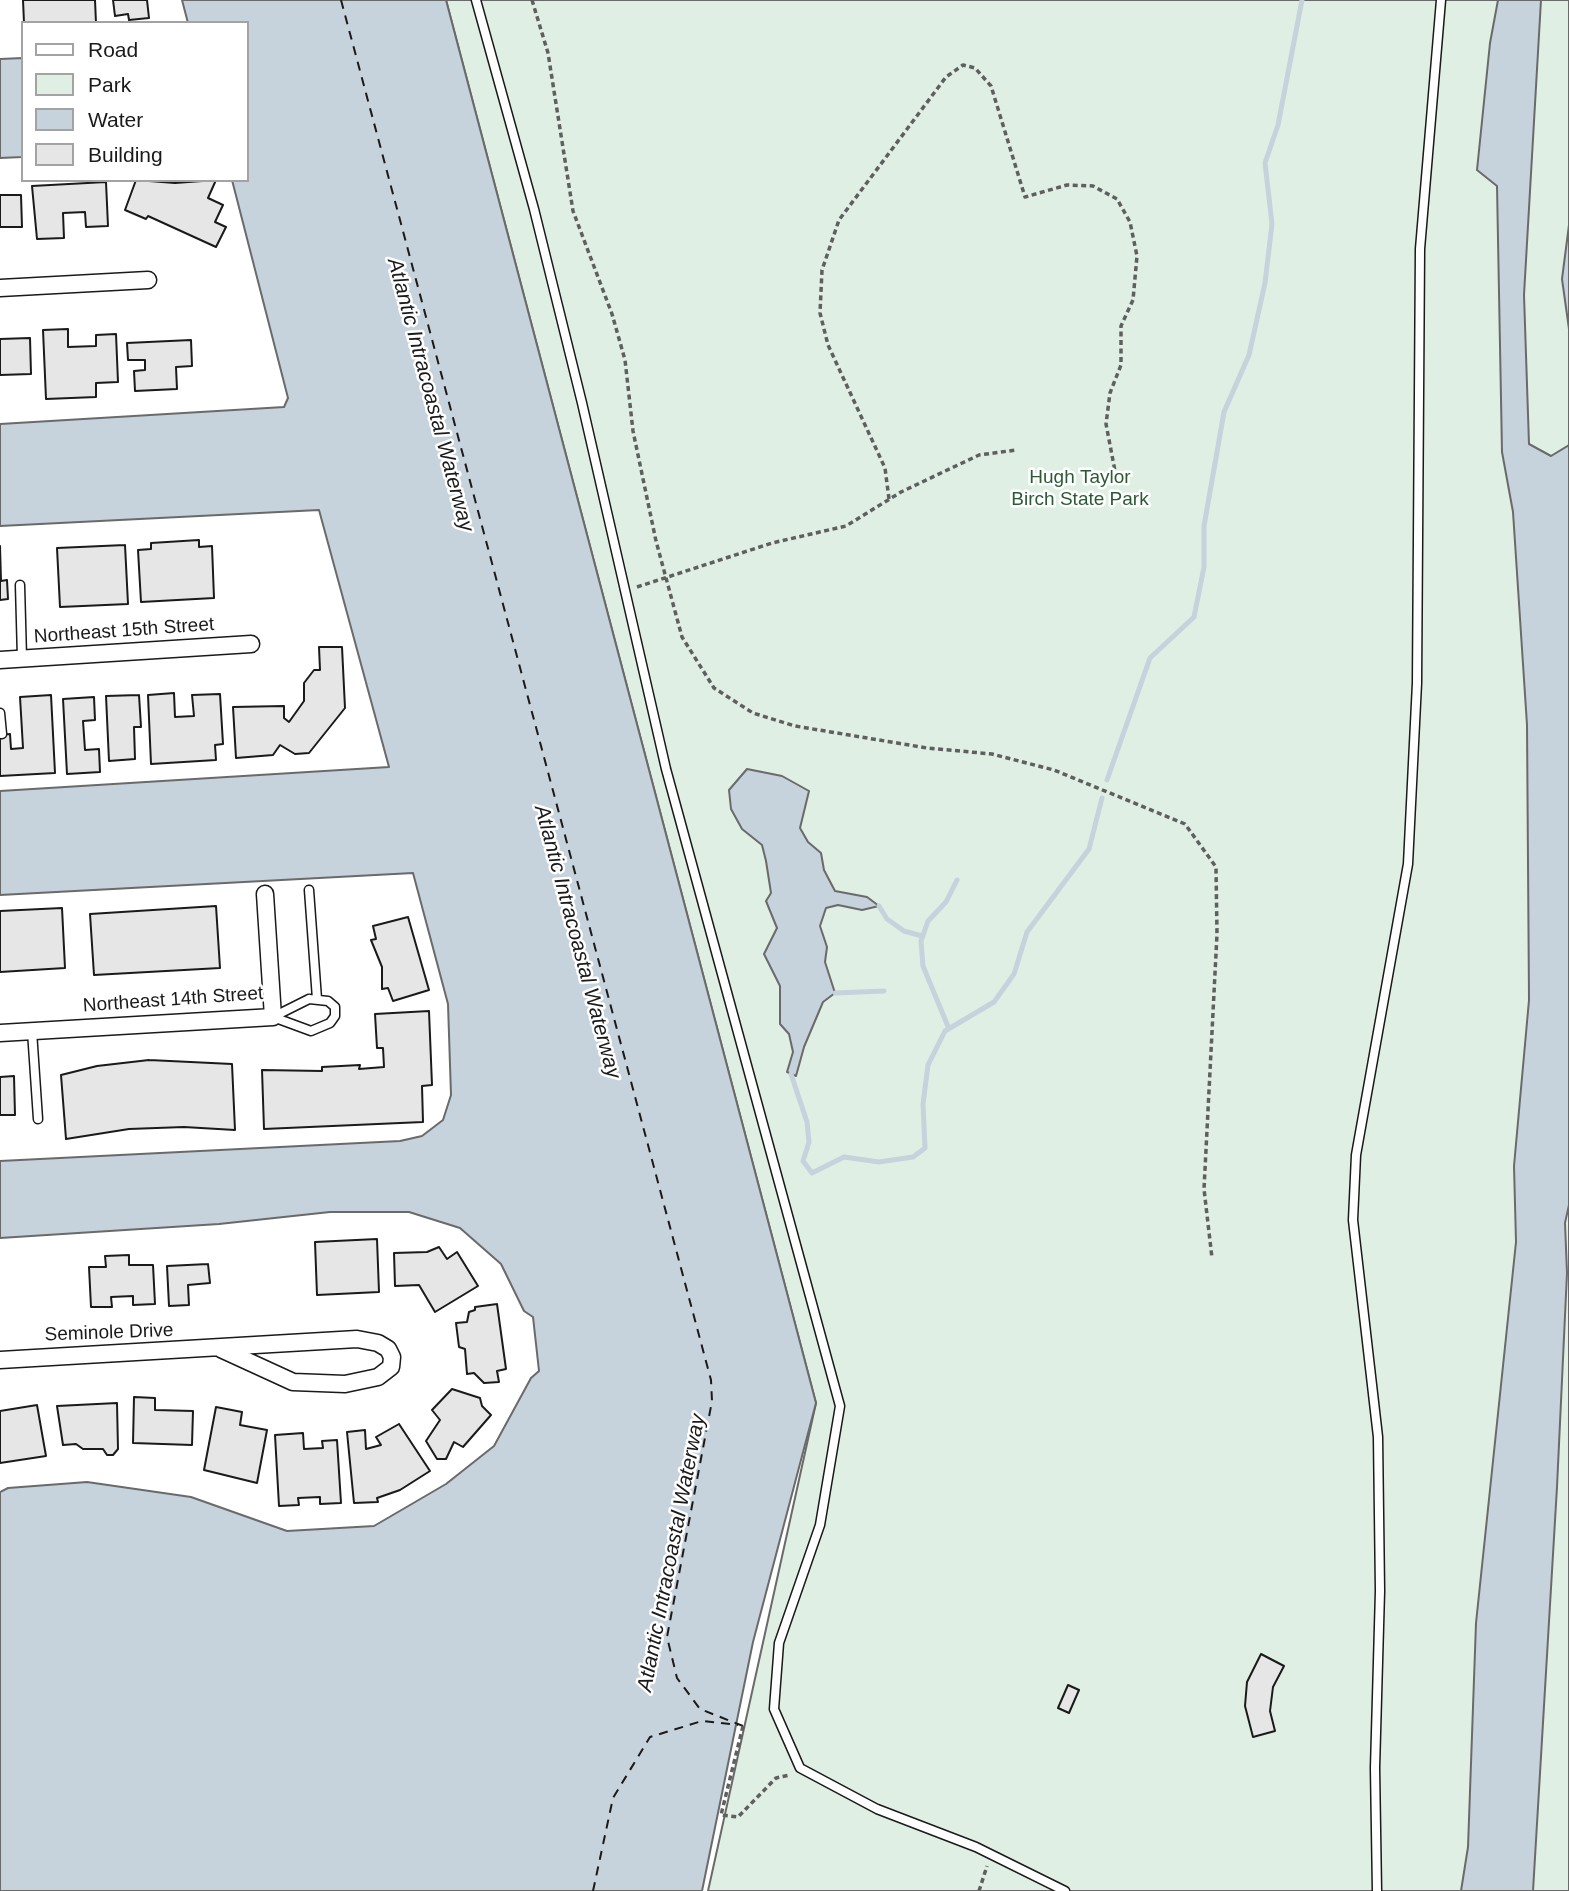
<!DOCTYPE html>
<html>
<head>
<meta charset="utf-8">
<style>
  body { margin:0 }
  #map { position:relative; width:1569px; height:1891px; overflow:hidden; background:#fff; font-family:Arial,sans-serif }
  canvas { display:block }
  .legend { position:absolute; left:21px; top:21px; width:228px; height:161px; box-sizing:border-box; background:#fff; border:2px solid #a3a3a3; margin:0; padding:9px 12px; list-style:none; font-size:21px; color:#1a1a1a }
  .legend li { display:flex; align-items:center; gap:14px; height:35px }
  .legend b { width:35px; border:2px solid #a3a3a3 }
</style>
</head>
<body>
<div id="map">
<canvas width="1569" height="1891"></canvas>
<ul class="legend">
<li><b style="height:9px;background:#fff"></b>Road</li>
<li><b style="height:19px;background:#e0efe3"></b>Park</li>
<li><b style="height:19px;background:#c6d2dc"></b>Water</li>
<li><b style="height:19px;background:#e6e6e6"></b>Building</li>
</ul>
</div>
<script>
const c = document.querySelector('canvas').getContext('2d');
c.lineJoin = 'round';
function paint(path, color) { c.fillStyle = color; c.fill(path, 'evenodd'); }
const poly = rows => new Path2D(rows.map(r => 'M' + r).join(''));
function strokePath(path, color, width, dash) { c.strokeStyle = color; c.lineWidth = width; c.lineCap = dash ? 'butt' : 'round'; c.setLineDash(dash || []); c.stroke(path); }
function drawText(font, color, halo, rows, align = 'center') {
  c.font = font + ' Arial,sans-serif'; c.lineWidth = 5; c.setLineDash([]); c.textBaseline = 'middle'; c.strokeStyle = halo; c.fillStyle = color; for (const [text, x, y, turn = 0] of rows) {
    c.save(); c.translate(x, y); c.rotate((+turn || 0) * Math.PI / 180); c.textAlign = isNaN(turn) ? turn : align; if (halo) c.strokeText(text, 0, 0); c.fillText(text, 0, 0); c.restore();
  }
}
const green = poly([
  [446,0,1569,0,1569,1891,708,1891,816,1403,446,0]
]);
paint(green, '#e0efe3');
strokePath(green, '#6a6a6a', 2);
const water = poly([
  [182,0,446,0,816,1403,753,1642,702,1891,0,1891,0,1492,8,1488,87,1482,191,1497,287,1531,374,1526,446,1484,494,1446,531,1378,539,1371,533,1317,524,1311,501,1264,460,1228,409,1212,330,1212,219,1224,0,1238,0,1161,400,1141,422,1136,443,1120,451,1095,448,1004,413,873,0,895,0,791,389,767,319,510,0,526,0,424,284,407,288,398,232,180,247,180,247,23,188,23,182,0],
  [1498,0,1541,0,1524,295,1529,444,1551,456,1569,445,1569,1205,1565,1223,1567,1273,1557,1487,1533,1891,1461,1891,1468,1847,1476,1623,1516,1242,1514,1166,1529,1000,1527,725,1513,512,1502,452,1497,186,1477,170,1490,43,1498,0],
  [23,58,23,157,0,158,0,59,23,58],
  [1569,225,1569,329,1562,279,1569,225],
  [747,769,782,776,809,791,800,828,808,842,821,853,824,870,835,891,867,897,879,906,862,910,838,905,826,908,820,926,827,947,825,962,835,993,823,1002,804,1047,796,1076,787,1072,793,1052,789,1034,780,1024,780,986,764,954,777,928,766,901,771,893,766,861,762,845,742,829,731,809,729,790,747,769]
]);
paint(water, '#c6d2dc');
strokePath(water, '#6a6a6a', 2);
strokePath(poly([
  [1107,780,1150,658,1194,617,1204,567,1204,526,1224,412,1249,355,1265,283,1272,224,1265,163,1278,125,1302,0],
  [879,906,887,919,904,931,922,936],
  [835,993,884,991],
  [949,1029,923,966,921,941,928,921,946,902,957,880],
  [791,1074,807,1122,809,1142,803,1161,812,1173,844,1157,879,1162,913,1157,925,1148,923,1104,928,1065,945,1031,994,1002,1014,974,1027,932,1089,849,1102,798]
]), '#c6d2dc', 5);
strokePath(poly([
  [341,0,711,1380,712,1401,667,1637,677,1678,700,1709,743,1726],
  [593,1891,613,1798,650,1737,702,1721,738,1725]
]), '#1a1a1a', 2, [9, 7]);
const building = poly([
  [23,0,95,0,96,23,24,23,23,0],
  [113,0,147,0,149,18,129,20,128,14,115,16,113,0],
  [136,180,175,183,216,180,208,198,223,205,215,222,226,227,216,247,148,216,146,219,125,210,136,180],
  [106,182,108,226,86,227,85,212,63,213,64,238,37,239,32,186,106,182],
  [0,195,21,195,22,227,0,227,0,195],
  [68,329,68,347,96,346,96,335,116,334,118,382,96,383,96,397,46,399,43,330,68,329],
  [30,338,31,374,0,375,0,339,30,338],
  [191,340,192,366,176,367,177,389,135,391,134,371,145,370,145,360,128,360,127,343,191,340],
  [199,540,199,547,212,546,214,598,141,602,138,550,151,549,151,543,199,540],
  [125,545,128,604,60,607,57,548,125,545],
  [0,546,1,581,7,580,8,599,0,600,0,546],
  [319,647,342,647,345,708,309,753,295,754,280,745,273,755,236,758,233,707,284,706,284,718,289,722,304,701,304,683,314,670,320,670,319,647],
  [174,693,175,717,194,716,192,695,220,694,223,744,215,745,216,760,151,764,148,695,174,693],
  [51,695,55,773,0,776,0,735,10,734,11,749,23,748,20,697,51,695],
  [139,695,141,727,134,727,135,759,109,761,106,696,139,695],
  [94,697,95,720,83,721,85,750,99,749,100,772,67,774,63,699,94,697],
  [216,906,220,968,94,975,90,914,216,906],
  [62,908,65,968,0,972,0,911,62,908],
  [408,917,429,990,393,1001,388,988,382,989,382,967,371,940,376,939,373,926,408,917],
  [429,1011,432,1085,422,1086,423,1122,264,1129,262,1070,322,1071,322,1067,360,1065,359,1069,384,1067,383,1048,377,1048,375,1014,429,1011],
  [149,1060,232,1064,235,1130,184,1127,129,1129,66,1139,61,1075,97,1066,149,1060],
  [14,1076,15,1115,0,1115,0,1077,14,1076],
  [377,1239,379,1292,317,1295,315,1242,377,1239],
  [439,1247,447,1259,457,1252,478,1286,435,1312,419,1285,395,1286,394,1253,427,1252,439,1247],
  [129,1255,129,1265,153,1265,155,1304,133,1305,133,1296,111,1297,112,1307,91,1307,89,1267,106,1267,105,1256,129,1255],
  [208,1264,210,1283,188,1285,189,1305,169,1306,167,1266,208,1264],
  [497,1304,506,1369,497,1371,499,1382,484,1383,474,1373,467,1374,465,1349,459,1347,456,1323,467,1322,469,1312,475,1310,475,1307,497,1304],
  [452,1389,480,1398,482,1406,491,1415,463,1447,454,1442,446,1459,437,1459,426,1441,440,1420,432,1410,452,1389],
  [134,1397,155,1398,155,1410,193,1411,192,1445,133,1443,134,1397],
  [117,1403,118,1449,113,1455,107,1455,103,1449,83,1449,76,1444,63,1445,57,1406,117,1403],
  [37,1405,46,1456,0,1463,0,1411,37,1405],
  [216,1407,242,1412,240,1425,267,1430,257,1483,204,1470,216,1407],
  [399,1424,430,1471,400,1490,377,1498,378,1502,354,1503,347,1432,365,1430,366,1449,381,1445,376,1437,399,1424],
  [303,1433,304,1449,323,1448,322,1441,337,1440,341,1503,320,1504,320,1497,298,1498,299,1505,279,1506,275,1435,303,1433],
  [1261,1654,1284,1666,1273,1687,1270,1711,1275,1731,1253,1737,1245,1706,1247,1682,1261,1654],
  [1068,1685,1079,1690,1069,1713,1058,1708,1068,1685]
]);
paint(building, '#e6e6e6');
strokePath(building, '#1a1a1a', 2);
const lane = poly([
  [476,0,534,209,582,403,666,769,840,1406,820,1525,779,1643,774,1709,800,1768,877,1809,976,1847,1065,1891],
  [20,585,22,658],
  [0,713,2,734],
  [309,890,317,999],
  [309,999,328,1001,335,1007,335,1016,330,1023,311,1031,273,1017,309,999],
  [32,1031,38,1119],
  [1377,1891,1375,1768,1380,1591,1378,1437,1353,1220,1356,1155,1408,864,1417,683,1420,249,1441,0]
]);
const street = poly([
  [0,288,148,280],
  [0,660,251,644],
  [0,1033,273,1017,265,894],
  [0,1360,357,1339,378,1343,388,1349,392,1357,391,1367,378,1377,345,1384,293,1382,221,1349]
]);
strokePath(lane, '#1a1a1a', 11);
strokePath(street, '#1a1a1a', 19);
strokePath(poly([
  [532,0,548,53,573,211,612,314,625,360,633,431,656,541,682,637,714,688,753,713,795,726,927,748,992,754,1054,770,1185,824,1216,867,1217,934,1204,1189,1212,1258],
  [889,499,885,468,828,345,820,313,822,270,839,220,946,77,963,65,975,68,991,86,1025,197,1067,185,1093,186,1117,199,1130,222,1137,256,1133,300,1121,326,1121,365,1110,393,1106,424,1115,471],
  [637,587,772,543,846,526,901,492,979,455,1016,450],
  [743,1726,721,1815,738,1817,776,1778,790,1775],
  [979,1891,987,1866]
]), '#5f5f5f', 3.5, [5, 3.5]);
strokePath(lane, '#fff', 8);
strokePath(street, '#fff', 16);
drawText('19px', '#2b5a34', '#fff', [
  ["Hugh Taylor",1080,478],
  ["Birch State Park",1080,500]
]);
drawText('19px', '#1a1a1a', '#fff', [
  ["Northeast 15th Street",124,631,-4],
  ["Northeast 14th Street",173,1000,-4],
  ["Seminole Drive",109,1333,-2]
]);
drawText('italic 21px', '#1a1a1a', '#fff', [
  ["Atlantic Intracoastal Waterway",430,395,75],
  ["Atlantic Intracoastal Waterway",577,942,75],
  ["Atlantic Intracoastal Waterway",672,1553,-79]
]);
</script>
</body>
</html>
